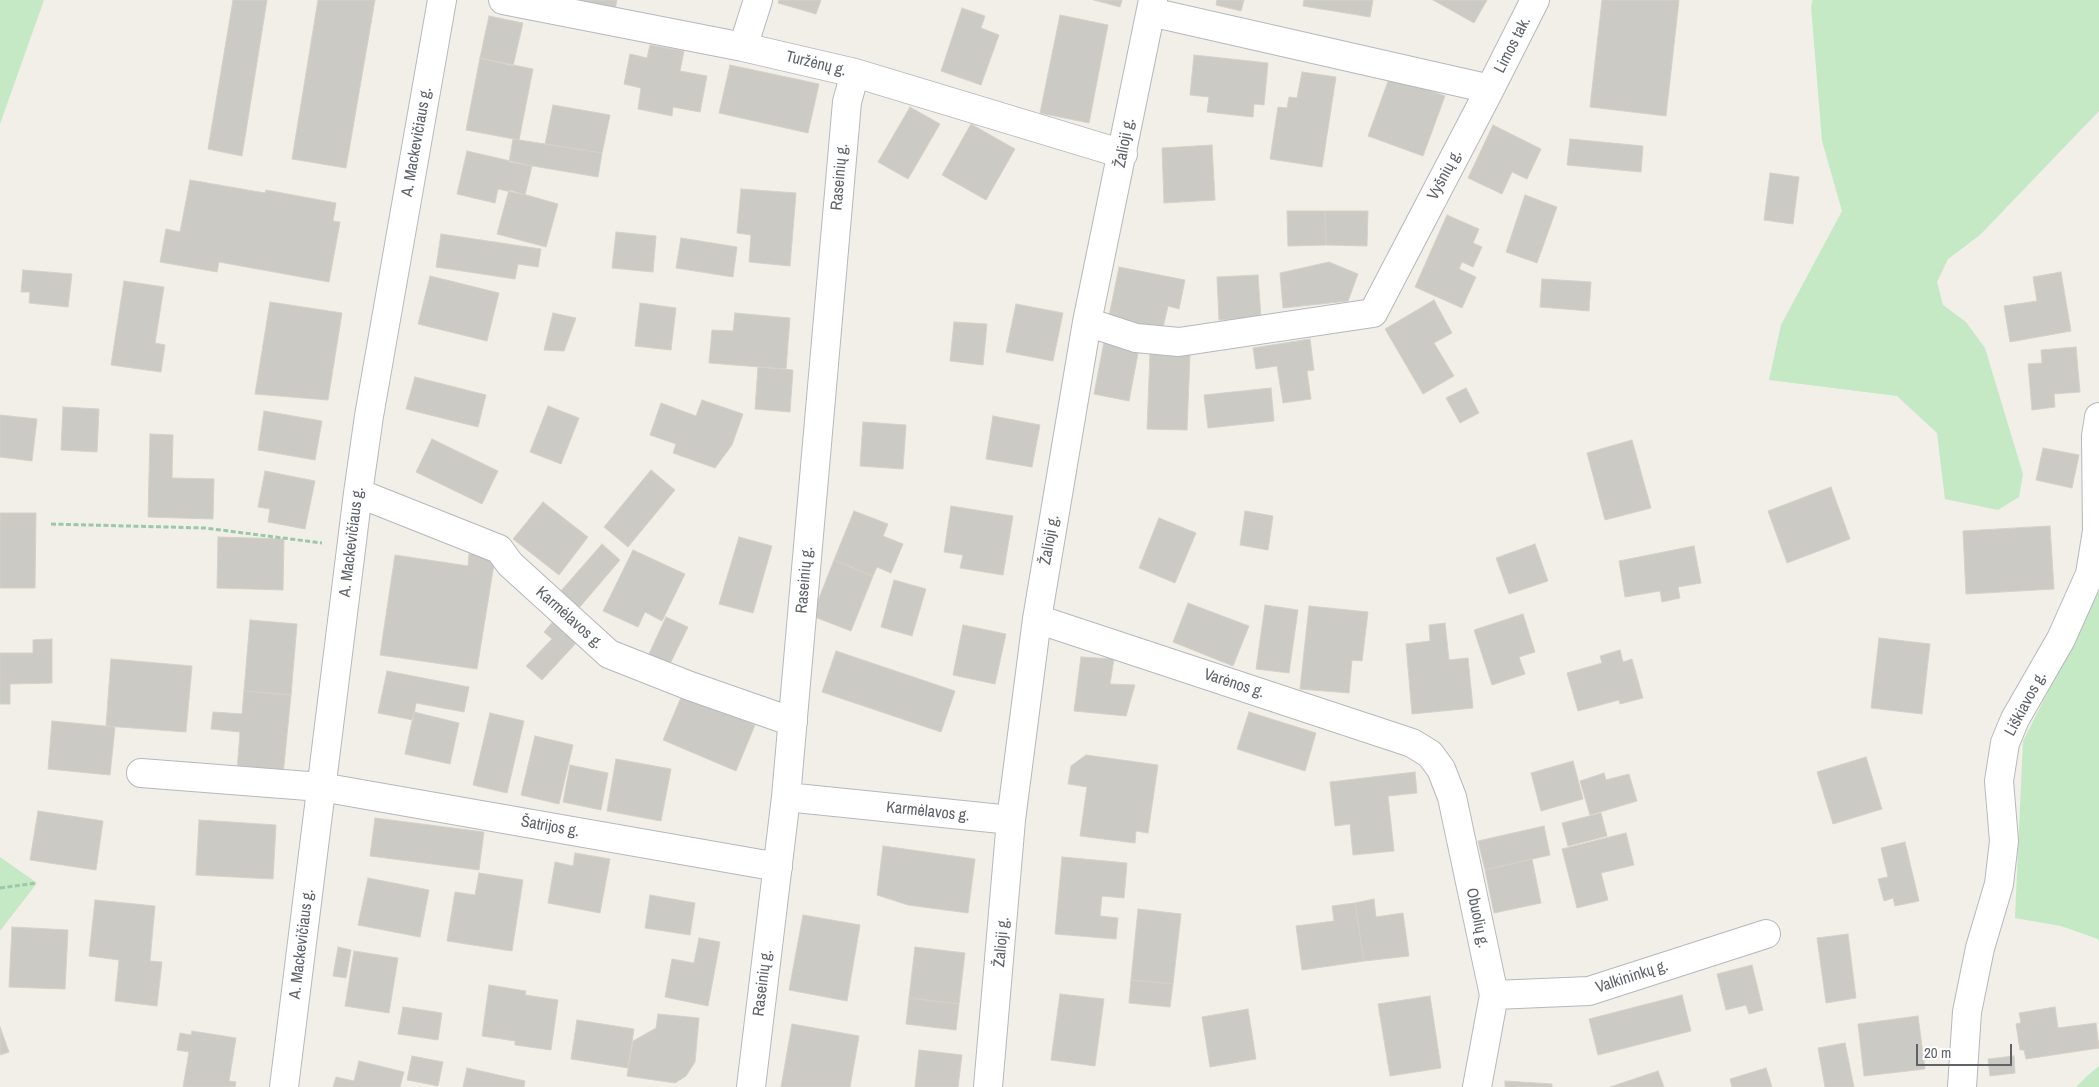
<!DOCTYPE html>
<html>
<head>
<meta charset="utf-8">
<style>
  body { margin:0 }
  #map { position:relative; width:2099px; height:1087px; overflow:hidden; background:#f1efe8; font-family:"Archivo Narrow",sans-serif }
  canvas { display:block }
  .scale { position:absolute; left:1916px; top:1044px; width:96px; height:22px; box-sizing:border-box; border:2px solid #5f6368; border-top:0; padding-left:6px; font-size:15px; line-height:18px; white-space:nowrap; color:#5f6368; -webkit-text-stroke:4px #fff; paint-order:stroke }
</style>
</head>
<body>
<div id="map">
<canvas width="2099" height="1087"></canvas>
<div class="scale">20 m</div>
</div>
<script>
const c = document.querySelector('canvas').getContext('2d');
c.lineJoin = 'round';
function paint(path, color) { c.fillStyle = color; c.fill(path, 'evenodd'); }
const poly = rows => new Path2D(rows.map(r => 'M' + r).join(''));
function strokePath(path, color, width, dash) { c.strokeStyle = color; c.lineWidth = width; c.lineCap = dash ? 'butt' : 'round'; c.setLineDash(dash || []); c.stroke(path); }
function drawText(font, color, halo, rows, align = 'center') {
  c.font = font + ' "Archivo Narrow",sans-serif'; c.lineWidth = 4.5; c.setLineDash([]); c.textBaseline = 'middle'; c.strokeStyle = halo; c.fillStyle = color; for (const [text, x, y, turn = 0] of rows) {
    c.save(); c.translate(x, y); c.rotate((+turn || 0) * Math.PI / 180); c.textAlign = isNaN(turn) ? turn : align; if (halo) c.strokeText(text, 0, 0); c.fillText(text, 0, 0); c.restore();
  }
}
paint(poly([
  [0,0,44,0,0,124],
  [1813,0,2099,0,2099,111,1980,235,1948,259,1937,282,1943,305,1966,322,1985,348,2023,474,2019,497,1998,510,1945,499,1937,433,1897,396,1769,380,1781,325,1842,211,1822,141,1811,6],
  [2099,591,2099,942,2098,939,2061,926,2015,918,2023,741],
  [0,857,37,883,0,931],
  [2099,1066,2099,1087,2076,1087,2087,1076]
]), '#c5e8c5');
const building = poly([
  [233,0,267,0,242,156,208,149,233,0],
  [318,0,375,0,346,168,292,159,318,0],
  [555,0,617,0,614,14,555,0],
  [779,0,821,0,816,14,778,3,779,0],
  [1094,0,1122,0,1120,7,1094,0],
  [1217,0,1244,0,1241,11,1216,5,1217,0],
  [1304,0,1373,0,1370,17,1303,6,1304,0],
  [1433,0,1487,0,1474,23,1433,0],
  [1602,0,1679,0,1666,116,1590,107,1602,0],
  [962,8,985,16,981,28,999,35,981,85,941,71,962,8],
  [1060,15,1108,25,1089,123,1040,113,1060,15],
  [489,16,523,23,513,66,480,58,489,16],
  [650,45,684,51,680,71,707,76,700,112,673,107,672,116,638,109,641,88,624,84,630,54,647,58,650,45],
  [1194,55,1268,63,1264,105,1254,104,1253,117,1207,112,1209,97,1190,95,1194,55],
  [480,58,533,69,519,140,466,130,480,58],
  [730,65,819,84,808,133,719,113,730,65],
  [1302,72,1336,77,1322,167,1270,159,1278,107,1287,108,1289,97,1297,98,1302,72],
  [1390,76,1445,96,1423,156,1368,136,1390,76],
  [553,105,610,115,602,153,545,144,553,105],
  [910,107,940,124,908,179,878,162,910,107],
  [971,124,1015,149,986,200,942,175,971,124],
  [1493,125,1541,149,1527,179,1512,172,1502,194,1468,178,1493,125],
  [513,139,602,153,598,177,509,162,513,139],
  [1570,139,1643,146,1641,172,1567,165,1570,139],
  [1212,145,1215,200,1164,203,1162,148,1212,145],
  [467,151,532,166,525,195,498,189,495,203,457,194,467,151],
  [1770,173,1799,177,1793,224,1764,220,1770,173],
  [190,180,265,193,266,190,336,203,333,221,340,222,329,282,219,262,217,272,160,262,166,229,180,232,190,180],
  [741,189,796,193,790,266,749,262,751,235,737,233,741,189],
  [509,190,558,204,546,247,497,234,509,190],
  [1525,195,1557,207,1537,263,1506,252,1525,195],
  [1287,211,1325,211,1326,245,1288,246,1287,211],
  [1325,211,1368,211,1367,246,1326,245,1325,211],
  [1447,215,1479,229,1473,243,1482,247,1473,267,1462,262,1459,269,1476,277,1462,308,1415,287,1447,215],
  [616,232,656,236,653,272,612,268,616,232],
  [441,234,541,249,538,267,518,264,515,279,436,267,441,234],
  [681,238,737,247,733,277,676,268,681,238],
  [1329,262,1358,274,1348,301,1283,308,1280,273,1329,262],
  [1119,267,1185,280,1179,309,1168,306,1162,332,1108,321,1119,267],
  [23,270,72,274,68,307,29,303,30,292,21,292,23,270],
  [2061,272,2071,331,2010,342,2004,306,2037,301,2033,277,2061,272],
  [1258,275,1261,318,1219,320,1217,277,1258,275],
  [430,276,499,293,487,341,418,324,430,276],
  [1542,279,1591,282,1589,311,1540,307,1542,279],
  [124,281,164,287,155,343,165,345,161,372,111,365,124,281],
  [1434,300,1452,333,1434,343,1454,376,1423,394,1385,329,1434,300],
  [270,302,342,313,328,400,255,394,270,302],
  [640,303,676,308,671,350,635,346,640,303],
  [1016,304,1063,313,1053,361,1006,352,1016,304],
  [553,313,576,318,564,351,544,350,553,313],
  [735,313,790,318,786,369,709,363,712,330,733,331,735,313],
  [954,322,987,324,983,365,950,361,954,322],
  [1310,339,1314,370,1307,371,1311,399,1283,403,1277,366,1256,369,1253,348,1310,339],
  [1104,342,1139,348,1129,401,1094,394,1104,342],
  [2076,347,2080,392,2054,394,2055,407,2032,410,2028,364,2042,363,2041,350,2076,347],
  [1150,353,1190,354,1187,430,1147,429,1150,353],
  [758,367,793,370,790,412,755,409,758,367],
  [415,377,486,395,478,427,406,409,415,377],
  [1271,388,1274,421,1208,428,1204,395,1271,388],
  [1466,388,1479,413,1460,423,1446,398,1466,388],
  [702,400,743,414,732,445,715,468,673,453,676,444,650,435,661,403,696,416,702,400],
  [548,406,579,418,561,464,530,452,548,406],
  [63,407,99,409,97,452,61,450,63,407],
  [264,411,322,421,315,460,258,450,264,411],
  [0,415,37,419,32,461,0,457,0,415],
  [993,416,1040,425,1032,467,986,459,993,416],
  [863,422,906,425,903,469,860,466,863,422],
  [150,434,173,435,172,478,214,479,213,519,148,517,150,434],
  [432,439,498,471,482,504,416,472,432,439],
  [1632,440,1651,508,1605,520,1587,453,1632,440],
  [2043,448,2079,455,2072,488,2036,480,2043,448],
  [651,470,675,490,628,547,604,527,651,470],
  [265,471,315,481,305,529,268,522,270,509,258,507,265,471],
  [1831,487,1850,539,1787,563,1768,511,1831,487],
  [543,502,588,537,559,575,513,539,543,502],
  [951,506,1013,516,1003,575,960,568,963,555,944,552,951,506],
  [854,511,888,524,883,536,903,544,891,573,877,567,873,576,834,560,854,511],
  [1245,511,1273,516,1268,550,1240,545,1245,511],
  [0,513,36,513,35,588,0,588,0,513],
  [1159,518,1196,533,1175,583,1139,568,1159,518],
  [2050,526,2054,589,1966,594,1963,531,2050,526],
  [218,537,284,539,283,590,217,588,218,537],
  [739,537,772,546,753,613,719,604,739,537],
  [602,544,620,560,579,608,560,592,602,544],
  [1535,544,1548,581,1509,594,1496,558,1535,544],
  [1694,546,1701,583,1678,587,1680,598,1662,602,1660,591,1625,597,1619,561,1694,546],
  [633,550,685,574,662,621,645,612,638,627,603,611,633,550],
  [469,554,495,558,477,669,380,655,395,555,468,566,469,554],
  [834,560,873,576,851,631,812,616,834,560],
  [894,580,926,589,912,636,881,627,894,580],
  [1188,603,1249,626,1233,666,1173,642,1188,603],
  [1265,605,1298,610,1289,673,1256,669,1265,605],
  [1309,606,1368,612,1362,661,1352,660,1349,693,1300,689,1309,606],
  [1523,614,1535,652,1519,657,1525,674,1492,685,1474,630,1523,614],
  [666,617,688,627,669,666,648,656,666,617],
  [555,619,578,641,542,680,526,666,552,639,544,632,555,619],
  [250,620,297,624,291,695,244,691,250,620],
  [1445,623,1449,660,1468,658,1473,708,1412,714,1406,644,1430,641,1429,625,1445,623],
  [963,625,1006,634,995,684,953,675,963,625],
  [1879,638,1930,644,1922,714,1871,708,1879,638],
  [52,639,52,683,10,684,10,704,0,704,0,653,33,653,33,640,52,639],
  [1620,650,1623,662,1632,659,1643,698,1620,704,1619,700,1578,711,1567,673,1602,663,1600,656,1620,650],
  [836,651,955,691,941,732,822,692,836,651],
  [1081,657,1114,659,1110,684,1135,685,1126,716,1074,711,1081,657],
  [111,659,192,666,186,732,106,726,111,659],
  [387,671,469,687,464,712,416,703,413,720,378,713,387,671],
  [244,691,291,695,283,775,237,771,240,732,211,729,213,712,242,714,244,691],
  [682,695,755,725,736,771,663,740,682,695],
  [414,712,459,723,450,764,405,754,414,712],
  [1249,712,1316,733,1305,771,1237,749,1249,712],
  [490,713,524,721,507,793,473,785,490,713],
  [52,721,115,727,110,775,48,769,52,721],
  [535,736,573,745,559,804,521,795,535,736],
  [1086,755,1158,765,1148,833,1136,831,1135,843,1080,836,1087,787,1068,784,1071,766,1086,755],
  [1866,757,1882,809,1833,824,1817,772,1866,757],
  [616,759,671,769,661,821,607,811,616,759],
  [1573,761,1583,799,1541,811,1531,773,1573,761],
  [570,765,608,773,601,810,563,802,570,765],
  [1415,772,1417,793,1388,796,1394,851,1353,855,1350,824,1335,826,1330,782,1415,772],
  [1604,773,1606,780,1629,774,1637,801,1590,815,1580,781,1604,773],
  [38,811,103,821,96,870,30,860,38,811],
  [1601,813,1607,836,1568,846,1562,823,1601,813],
  [375,818,484,832,479,870,370,856,375,818],
  [199,820,276,825,273,879,196,875,199,820],
  [1544,826,1550,855,1485,870,1478,841,1544,826],
  [1626,833,1634,865,1601,873,1608,900,1577,908,1562,849,1626,833],
  [1905,842,1919,901,1895,906,1893,898,1884,901,1878,879,1888,877,1881,848,1905,842],
  [883,846,975,859,968,913,908,905,877,895,883,846],
  [575,853,610,859,600,913,548,903,555,862,573,866,575,853],
  [1062,857,1127,863,1124,898,1102,896,1100,916,1118,918,1116,939,1055,934,1062,857],
  [1532,859,1541,903,1494,913,1485,870,1532,859],
  [479,873,523,880,512,951,447,941,455,892,475,895,479,873],
  [368,878,429,890,420,937,358,925,368,878],
  [650,895,695,903,690,935,645,928,650,895],
  [1374,899,1376,917,1403,913,1409,956,1364,961,1355,903,1374,899],
  [95,900,155,906,150,961,162,962,157,1006,115,1001,119,960,89,956,95,900],
  [1355,903,1364,961,1302,970,1296,926,1334,921,1332,906,1355,903],
  [1138,909,1181,914,1173,984,1131,980,1138,909],
  [803,915,860,925,847,1001,789,990,803,915],
  [12,927,68,930,65,989,9,987,12,927],
  [1848,934,1856,998,1826,1003,1817,938,1848,934],
  [699,938,720,942,708,1006,665,997,672,959,694,963,699,938],
  [338,947,351,950,346,978,333,976,338,947],
  [915,947,965,953,959,1004,909,998,915,947],
  [354,951,398,958,389,1013,345,1006,354,951],
  [1752,965,1763,1010,1749,1014,1746,1005,1726,1010,1717,974,1752,965],
  [1131,980,1173,984,1170,1007,1129,1003,1131,980],
  [489,985,526,991,525,995,558,1000,551,1050,515,1045,515,1041,482,1036,489,985],
  [1060,994,1104,999,1095,1066,1051,1060,1060,994],
  [1682,995,1691,1031,1598,1055,1589,1019,1682,995],
  [1430,996,1441,1068,1390,1076,1378,1004,1430,996],
  [909,998,959,1004,956,1030,906,1024,909,998],
  [403,1007,442,1013,438,1040,398,1034,403,1007],
  [2055,1007,2058,1028,2096,1023,2099,1048,2026,1059,2024,1050,2020,1050,2016,1024,2021,1023,2019,1013,2055,1007],
  [1248,1009,1256,1059,1210,1067,1202,1017,1248,1009],
  [658,1014,699,1018,695,1062,686,1076,675,1083,627,1076,633,1041,656,1028,658,1014],
  [1918,1016,1925,1069,1864,1076,1858,1024,1918,1016],
  [577,1020,634,1029,628,1068,571,1059,577,1020],
  [792,1024,859,1036,850,1087,781,1087,792,1024],
  [0,1027,9,1052,0,1055,0,1027],
  [192,1031,236,1038,229,1081,236,1082,235,1087,183,1087,189,1052,177,1050,180,1033,191,1035,192,1031],
  [1845,1043,1854,1087,1825,1087,1818,1048,1845,1043],
  [919,1050,962,1055,958,1087,915,1087,919,1050],
  [412,1056,443,1062,438,1086,407,1080,412,1056],
  [2014,1056,2015,1073,1990,1076,1988,1059,2014,1056],
  [359,1061,404,1072,400,1087,333,1087,336,1077,354,1081,359,1061],
  [467,1068,525,1081,524,1087,463,1087,467,1068],
  [1766,1068,1772,1087,1732,1087,1730,1079,1766,1068],
  [1658,1071,1664,1087,1610,1087,1658,1071],
  [1505,1081,1552,1084,1552,1087,1505,1087,1505,1081]
]);
paint(building, '#cccac5');
strokePath(building, '#d6d1c6', 1);
const minor = poly([
  [503,0,743,47,855,73,1123,154],
  [743,47,758,0],
  [1490,89,1535,0],
  [1087,322,1136,338,1179,342,1373,313,1490,89,1151,12],
  [358,493,499,549,510,564,609,654,690,686,793,722],
  [1037,619,1412,743,1430,754,1441,769,1452,797,1494,995,1477,1087],
  [141,773,321,787,778,867],
  [786,797,1011,820],
  [1494,995,1589,991,1766,934],
  [284,1087,358,493,369,416,442,0],
  [751,1087,786,797,847,102,855,73],
  [988,1087,1011,820,1037,619,1087,322,1153,0],
  [1962,1087,1967,1012,1980,948,1999,884,2004,841,1999,781,2005,743,2015,719,2061,639,2090,574,2097,531,2096,436,2099,417]
]);
strokePath(minor, '#b5b8bc', 30);
strokePath(poly([
  [51,524,205,528,322,543],
  [0,888,37,883]
]), '#9cc7a9', 3, [5, 2.5]);
strokePath(minor, '#fff', 28);
drawText('16px', '#5f6368', '#fff', [
  ["Limos tak.",1513,45,-63],
  ["Turžėnų g.",816,64,14],
  ["A. Mackevičiaus g.",417,142,-80],
  ["Žalioji g.",1125,143,-79],
  ["Vyšnių g.",1445,175,-62],
  ["Raseinių g.",840,177,-85],
  ["Žalioji g.",1050,540,-80],
  ["A. Mackevičiaus g.",352,542,-83],
  ["Raseinių g.",805,580,-85],
  ["Karmėlavos g.",569,618,42],
  ["Varėnos g.",1234,684,18],
  ["Liškiavos g.",2026,704,-62],
  ["Karmėlavos g.",928,812,6],
  ["Šatrijos g.",550,827,10],
  ["Obuolių g.",1477,918,78],
  ["Žalioji g.",1002,942,-85],
  ["A. Mackevičiaus g.",302,944,-83],
  ["Valkininkų g.",1632,977,-18],
  ["Raseinių g.",763,983,-83]
]);
</script>
</body>
</html>
